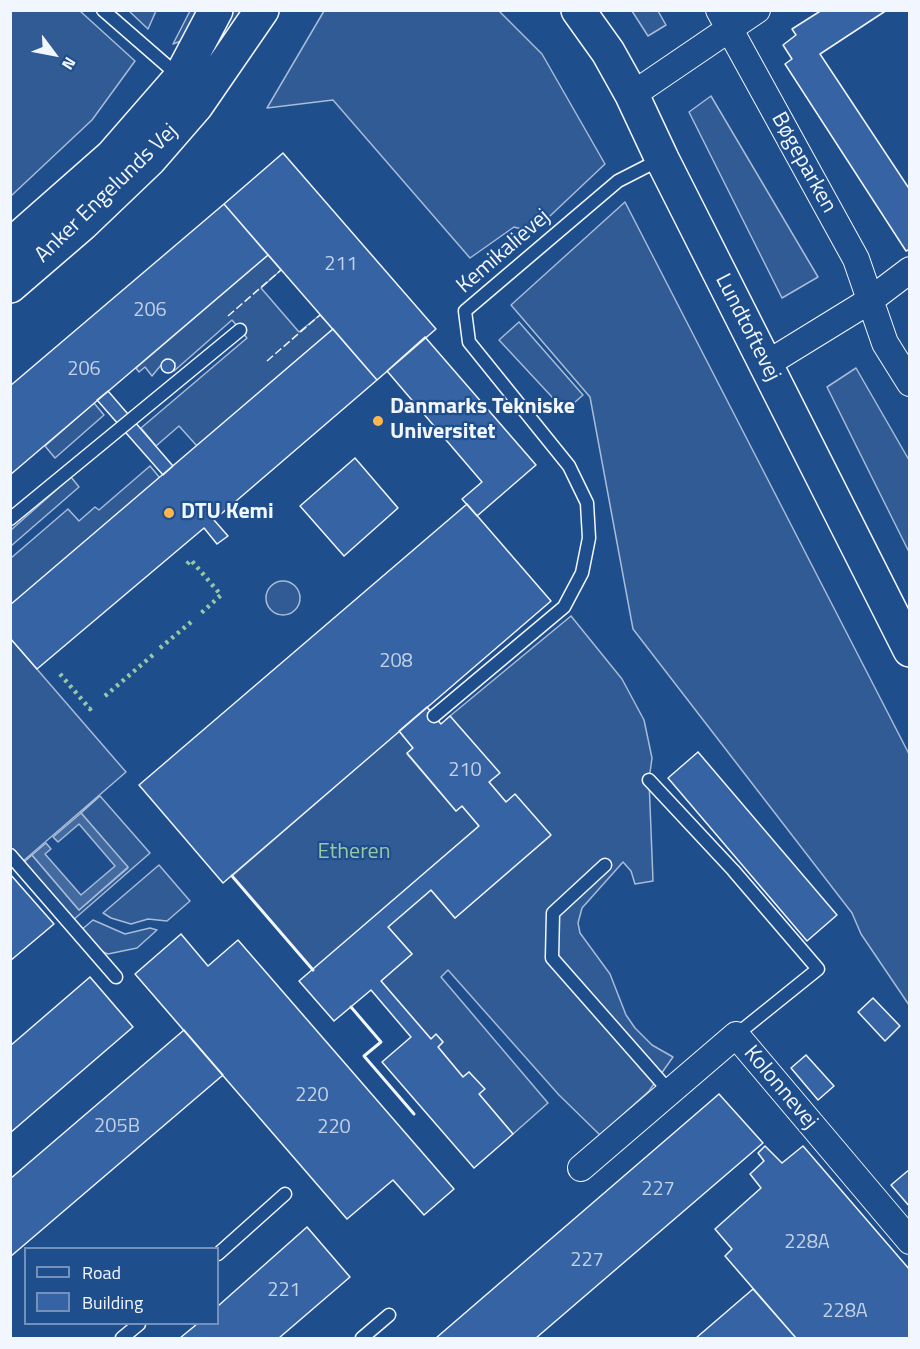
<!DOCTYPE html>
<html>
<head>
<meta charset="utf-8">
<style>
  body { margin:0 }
  #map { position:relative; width:920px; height:1349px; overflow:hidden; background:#1f4e8c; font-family:"Titillium Web",sans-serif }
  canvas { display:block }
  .frame { position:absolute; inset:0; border:12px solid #f2f6ff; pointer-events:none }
  .legend { position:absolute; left:24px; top:1247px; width:195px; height:78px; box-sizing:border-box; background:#1f4e8c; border:2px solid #7391ba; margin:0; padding:8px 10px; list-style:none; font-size:18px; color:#f2f6ff }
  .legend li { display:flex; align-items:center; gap:12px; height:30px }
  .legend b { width:30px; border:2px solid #7391ba }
  .north { position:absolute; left:24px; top:24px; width:60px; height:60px; -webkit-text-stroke:4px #1f4e8c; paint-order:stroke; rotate:122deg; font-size:16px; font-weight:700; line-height:24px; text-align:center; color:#f2f6ff }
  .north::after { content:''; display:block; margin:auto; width:21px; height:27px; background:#f2f6ff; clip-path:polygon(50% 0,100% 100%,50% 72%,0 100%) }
</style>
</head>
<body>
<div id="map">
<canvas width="920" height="1349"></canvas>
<div class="frame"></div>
<ul class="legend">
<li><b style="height:8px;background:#1f4e8c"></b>Road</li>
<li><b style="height:16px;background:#3563a3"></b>Building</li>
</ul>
<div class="north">N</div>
</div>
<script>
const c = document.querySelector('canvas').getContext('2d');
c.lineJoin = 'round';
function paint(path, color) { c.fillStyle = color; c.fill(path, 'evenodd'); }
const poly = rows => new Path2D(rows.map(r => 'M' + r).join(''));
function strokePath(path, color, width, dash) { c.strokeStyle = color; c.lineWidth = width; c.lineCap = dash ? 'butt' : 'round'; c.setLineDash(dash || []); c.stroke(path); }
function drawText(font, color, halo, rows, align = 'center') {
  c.font = font + ' "Titillium Web",sans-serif'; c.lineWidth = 4.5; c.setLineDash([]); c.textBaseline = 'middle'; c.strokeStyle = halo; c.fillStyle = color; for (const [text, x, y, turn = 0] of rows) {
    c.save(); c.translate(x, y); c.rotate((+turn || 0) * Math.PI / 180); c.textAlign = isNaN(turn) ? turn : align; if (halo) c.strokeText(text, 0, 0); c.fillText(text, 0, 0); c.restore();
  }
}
const built = poly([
  [11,10,80,11,135,61,92,120,11,196,11,10],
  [129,11,156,11,148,29,129,11],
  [190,11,198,11,181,41,173,44,190,11],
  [233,11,242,11,204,66,215,47,233,11],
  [324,11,499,11,542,54,605,164,533,232,514,227,470,258,333,100,267,108,324,11],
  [632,11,658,11,666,25,648,36,632,11],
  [711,96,818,277,782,298,689,112,711,96],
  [625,202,909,754,909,1005,861,934,852,913,633,629,590,397,511,305,625,202],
  [268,255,281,270,261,288,299,332,320,315,333,329,197,446,179,426,156,446,141,428,247,338,232,320,174,371,175,363,166,359,152,376,145,367,139,372,136,368,268,255],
  [519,322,583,395,565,411,499,340,519,322],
  [856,368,909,460,909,552,827,387,856,368],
  [94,403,104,415,55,458,45,446,94,403],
  [150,466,160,478,11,605,11,558,68,509,79,521,95,507,99,510,150,466],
  [71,477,79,487,11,546,11,530,71,477],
  '266 598a17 17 0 1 1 34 0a17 17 0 1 1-34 0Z',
  [571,616,622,679,644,720,652,758,649,780,653,881,635,884,631,871,623,862,582,908,578,923,580,933,610,974,626,1015,635,1028,652,1045,673,1057,649,1091,600,1135,559,1095,448,970,441,977,548,1103,513,1134,479,1094,484,1089,469,1072,463,1077,438,1047,443,1042,436,1035,431,1039,381,981,412,954,388,927,431,890,455,918,550,836,515,795,506,802,489,782,499,773,450,716,571,616],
  [10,638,126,772,14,869,10,865,10,638],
  [399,731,413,748,407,754,456,811,462,806,479,826,313,970,232,876,399,731],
  [100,796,150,853,72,921,22,864,32,855,79,910,128,868,81,813,100,796],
  [159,865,190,901,167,921,148,919,131,924,111,918,103,913,159,865],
  [93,920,125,934,150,928,157,930,137,948,108,954,96,949,80,931,93,920]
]);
paint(built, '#305b95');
strokePath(built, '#a8bbd7', 1.5);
const water = poly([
  [81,813,128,867,79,910,32,855,46,843,51,849,45,854,81,895,115,866,79,824,58,842,53,837,81,813]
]);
paint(water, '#446ba0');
strokePath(water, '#a8bbd7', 1.5);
const building = poly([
  [822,10,887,10,820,54,910,190,910,249,906,251,785,64,792,59,783,45,796,35,792,29,822,10],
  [283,153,436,329,377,380,224,204,283,153],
  [224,204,268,255,10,475,10,386,224,204],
  [333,329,377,380,214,520,228,536,217,544,204,528,37,669,10,638,10,605,333,329],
  [425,337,536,465,477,516,462,499,482,482,387,371,425,337],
  '161 366a7 7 0 1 1 14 0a7 7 0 1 1-14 0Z',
  [108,391,173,466,163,475,97,400,108,391],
  [355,458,398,508,344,556,300,506,355,458],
  [467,504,551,601,223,883,139,785,467,504],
  [427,707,441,724,450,716,500,773,489,782,506,802,515,794,551,835,455,918,431,890,388,927,412,954,381,981,431,1039,436,1034,443,1042,438,1047,463,1077,469,1072,485,1089,479,1094,513,1134,474,1168,382,1062,411,1037,371,990,334,1021,299,981,479,826,462,806,456,811,407,753,413,748,399,731,427,707],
  [698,752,837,915,807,941,668,778,698,752],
  [10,874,54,924,10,961,10,874],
  [181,934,208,966,238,940,454,1189,424,1215,393,1180,347,1219,135,974,181,934],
  [90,977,133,1027,10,1133,10,1046,90,977],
  [873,998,900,1026,885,1041,858,1012,873,998],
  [184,1030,223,1075,10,1257,10,1179,184,1030],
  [806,1055,834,1086,818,1100,791,1068,806,1055],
  [719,1094,763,1143,536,1338,436,1338,719,1094],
  [765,1146,782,1163,803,1146,910,1270,910,1338,796,1338,725,1256,732,1249,715,1229,761,1188,750,1174,764,1161,758,1153,765,1146],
  [910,1169,910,1207,891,1185,910,1169],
  [307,1227,350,1277,279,1338,180,1338,197,1324,218,1324,218,1306,307,1227],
  [753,1289,796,1338,696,1338,753,1289]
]);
paint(building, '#3563a3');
strokePath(building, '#f2f6ff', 1.5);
const lane = poly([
  [103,10,180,77],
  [10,519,240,330],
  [434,716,564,607,582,573,589,538,587,503,569,466,469,342,465,311,618,181,661,159],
  [649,780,733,870,818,969,736,1035],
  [10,855,116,977],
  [605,865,553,913,552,958,670,1092],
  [218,1254,285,1194],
  [122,1338,139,1324],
  [362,1338,389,1315]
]);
const street = poly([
  [719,10,856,259,885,343,910,383],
  [632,95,757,10],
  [765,365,869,301,910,270],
  [581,1168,736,1035,910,1241]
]);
const secondary = poly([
  [578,10,608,52,632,95,662,159,910,650],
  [10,246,112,156,180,78,216,10],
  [10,286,82,224,150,159,196,106,262,10]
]);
strokePath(lane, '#f2f6ff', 15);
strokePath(street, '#f2f6ff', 28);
strokePath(secondary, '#f2f6ff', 36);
strokePath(lane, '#1f4e8c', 12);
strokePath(street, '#1f4e8c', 26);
strokePath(secondary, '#1f4e8c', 33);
strokePath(poly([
  [187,564,191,560,221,595,199,615],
  [160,648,191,622],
  [60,674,90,709,94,705],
  [105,696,154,654]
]), '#97c8a6', 4.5, [3, 4.5]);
strokePath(poly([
  [228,316,281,270],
  [267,361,320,315]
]), '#f2f6ff', 1.5, [8, 3]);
strokePath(poly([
  [232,876,313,970],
  [351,1007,381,1042,364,1056,414,1114]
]), '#f2f6ff', 3);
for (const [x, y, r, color] of [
  [378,421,6,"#ffb74d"],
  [169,513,6,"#ffb74d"]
]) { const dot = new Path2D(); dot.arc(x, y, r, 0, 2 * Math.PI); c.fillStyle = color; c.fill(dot); strokePath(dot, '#1f4e8c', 2); }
drawText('20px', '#c3d1e8', null, [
  ["211",341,265],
  ["206",150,311],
  ["206",84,370],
  ["208",396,662],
  ["210",465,771],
  ["220",312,1096],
  ["205B",117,1127],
  ["220",334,1128],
  ["227",658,1190],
  ["228A",807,1243],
  ["227",587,1261],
  ["221",284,1291],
  ["228A",845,1312]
]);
drawText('22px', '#f2f6ff', '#1f4e8c', [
  ["Bøgeparken",803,163,61],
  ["Anker Engelunds Vej",107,194,-44],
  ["Kemikalievej",504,252,-41],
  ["Lundtoftevej",747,328,63],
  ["Kolonnevej",780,1088,50]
]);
drawText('bold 22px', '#f2f6ff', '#1f4e8c', [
  ["Danmarks Tekniske",390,408],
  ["Universitet",390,433],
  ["DTU Kemi",181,513]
], 'left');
drawText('22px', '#97c8a6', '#1f4e8c', [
  ["Etheren",354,853]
]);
</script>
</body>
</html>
